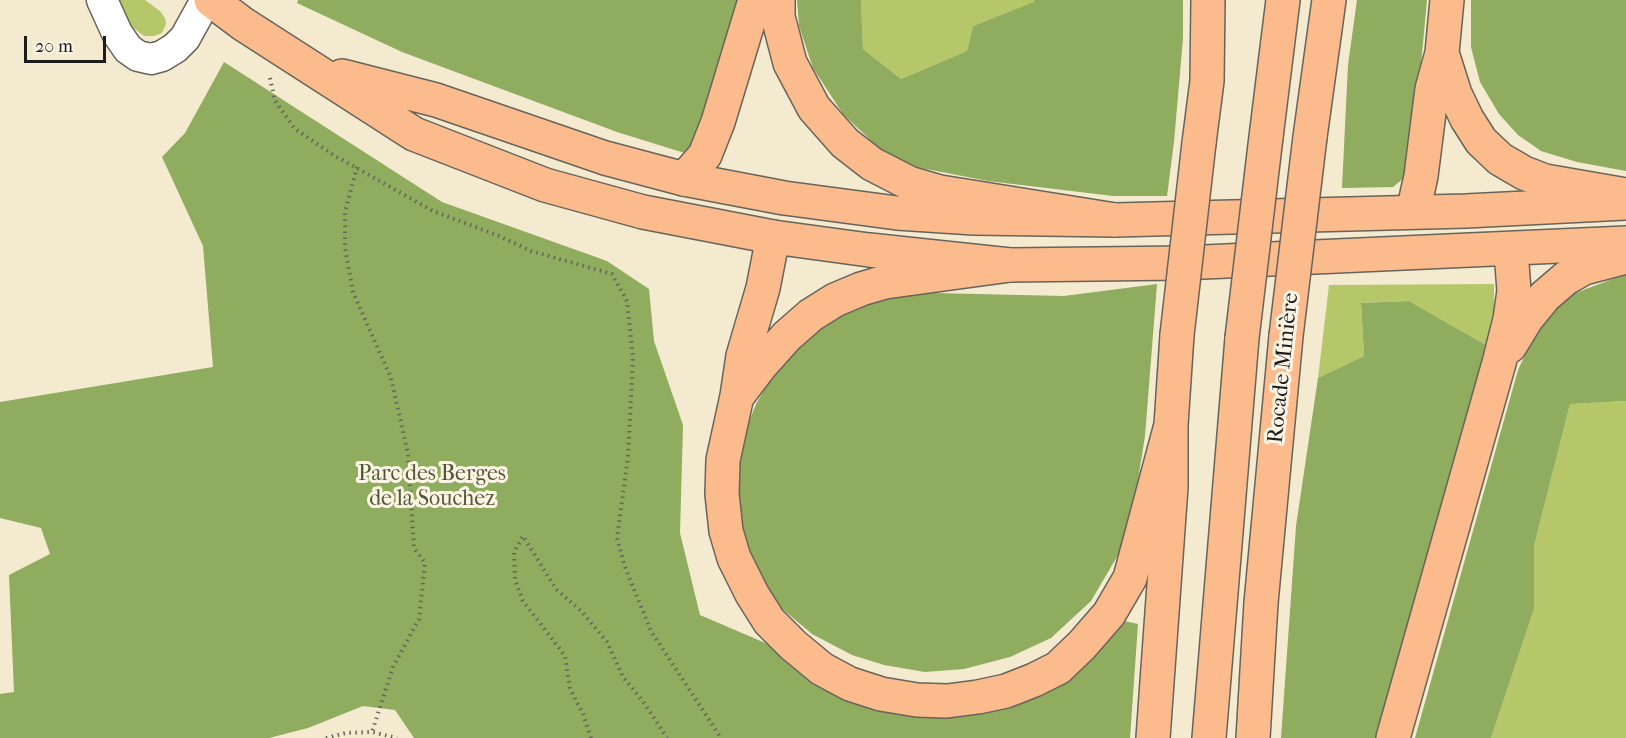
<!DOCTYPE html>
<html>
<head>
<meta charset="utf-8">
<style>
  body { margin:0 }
  #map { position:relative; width:1626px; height:738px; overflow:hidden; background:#f3ead0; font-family:"IM FELL French Canon",serif }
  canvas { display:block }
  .scale { position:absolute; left:24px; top:36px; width:82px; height:27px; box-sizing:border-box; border:3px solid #1c1c1c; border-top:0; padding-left:8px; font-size:18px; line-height:21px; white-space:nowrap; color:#1c1c1c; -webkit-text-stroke:4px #fcf5e5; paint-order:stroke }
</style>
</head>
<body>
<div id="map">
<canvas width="1626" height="738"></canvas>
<div class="scale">20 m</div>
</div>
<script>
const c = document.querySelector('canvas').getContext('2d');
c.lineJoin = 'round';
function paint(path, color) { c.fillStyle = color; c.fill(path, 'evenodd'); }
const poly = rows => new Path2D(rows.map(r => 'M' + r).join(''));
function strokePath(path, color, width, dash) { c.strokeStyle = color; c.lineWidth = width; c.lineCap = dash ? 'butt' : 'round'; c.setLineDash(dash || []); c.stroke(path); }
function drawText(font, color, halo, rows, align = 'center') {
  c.font = font + ' "IM FELL French Canon",serif'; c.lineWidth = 6; c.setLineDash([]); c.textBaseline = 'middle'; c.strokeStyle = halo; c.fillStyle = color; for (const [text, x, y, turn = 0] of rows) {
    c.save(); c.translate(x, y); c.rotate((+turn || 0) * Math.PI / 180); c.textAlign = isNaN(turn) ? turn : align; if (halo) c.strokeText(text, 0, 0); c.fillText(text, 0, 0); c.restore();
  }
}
paint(poly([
  [114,0,145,0,160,11,165,18,166,24,162,33,154,36,144,36,132,27,122,17],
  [861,0,1034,0,1035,2,973,26,967,51,901,79,863,49],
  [1494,284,1494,309,1486,345,1409,301,1361,303,1364,356,1318,378,1329,285],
  [1626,401,1626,738,1491,738,1534,609,1534,546,1570,404]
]), '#b6c76a');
paint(poly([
  [298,0,746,0,691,155,617,132,402,52,297,3],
  [797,0,861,0,863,49,901,79,967,51,973,26,1034,2,1034,0,1183,0,1183,38,1174,142,1167,196,1113,196,988,181,916,167,880,149,843,114,813,68,799,26],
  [1357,0,1427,0,1412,161,1405,177,1393,187,1342,188,1348,65],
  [1471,0,1626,0,1626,171,1577,162,1541,151,1518,135,1499,114,1480,82,1471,47],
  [224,62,442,202,607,261,649,289,654,341,683,425,680,533,700,615,770,645,975,710,1120,620,1138,624,1130,738,414,738,395,710,363,706,308,728,269,738,0,738,0,694,14,692,9,575,50,554,41,528,0,518,0,402,213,367,203,246,162,157,185,133],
  [1626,274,1626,401,1570,404,1534,546,1534,609,1491,738,1415,738,1518,370,1537,329,1570,295],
  [1157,284,1145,436,1135,499,1118,555,1091,601,1051,638,1010,657,964,669,925,672,884,665,852,655,812,634,780,607,757,573,741,523,738,481,741,442,756,404,777,368,810,335,850,310,888,298,933,293,1064,296],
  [1409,301,1486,345,1377,738,1281,738,1296,526,1318,378,1364,356,1361,303]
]), '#90ac5e');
const minor = poly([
  [102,0,117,33,128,49,138,56,151,59,162,56,175,48,185,38,206,0]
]);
const major = poly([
  [211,0,243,24,414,134,545,185,643,212,773,237,869,250,1010,265,1182,263,1626,243],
  [342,76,436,100,605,158,684,179,784,198,897,213,974,218,1115,220,1466,211,1626,203]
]);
const highway = poly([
  [778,0,778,17,790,63,814,108,845,143,872,164,909,183,940,192,1115,220],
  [1442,53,1455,94,1467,119,1481,141,1500,159,1524,173,1545,181,1626,195],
  [1266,137,1283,0],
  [1310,137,1329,0],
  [1199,143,1207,81,1208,0],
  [684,179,705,155,718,122,755,0],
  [1413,212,1421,176,1432,89,1442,53,1447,0],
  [773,237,763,288,743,356,737,396,723,460,722,494,726,531,734,558,752,594,769,621,793,645,822,669,850,684,881,694,917,700,947,701,978,697,1006,691,1034,680,1058,668,1082,645,1109,614,1130,578,1171,425],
  [1510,346,1527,318,1545,296,1566,278,1584,268,1626,257],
  [739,394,761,365,787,336,811,315,835,300,861,289,885,282,1010,265],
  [1153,738,1171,487,1171,425,1177,335],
  [1209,738,1242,338],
  [1253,738,1261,603,1286,336],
  [1393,738,1499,363,1510,319,1514,291,1512,264,1508,249]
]);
strokePath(minor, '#67645b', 33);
strokePath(major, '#67645b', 36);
strokePath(highway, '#67645b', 36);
strokePath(poly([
  [270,78,275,101,295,129,335,156,433,211,497,235,531,251,612,274,627,301,633,358,628,457,617,538,625,567,651,631,721,738],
  [357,167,345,212,345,248,353,292,391,378,408,454,414,548,425,563,419,619,393,667,372,732],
  [326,738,346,733,372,732,397,738],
  [591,738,583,714,570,689,565,656,523,601,515,580,514,552,523,536,556,589,582,612,607,642,623,677,642,700,667,738]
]), '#67645b', 4, [1.5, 4.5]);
strokePath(minor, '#fff', 30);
strokePath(major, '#fbbb8c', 33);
strokePath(highway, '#fbbb8c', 33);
const highwayBridge = poly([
  [1177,335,1199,143],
  [1286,336,1310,137],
  [1242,338,1266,137]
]);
strokePath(highwayBridge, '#67645b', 36, []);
strokePath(highwayBridge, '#fbbb8c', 33);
drawText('22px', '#1c1c1c', '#fcf5e5', [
  ["Rocade Minière",1284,368,-84]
]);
drawText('22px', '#525837', '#fcf5e5', [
  ["Parc des Berges",432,475],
  ["de la Souchez",432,500]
]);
</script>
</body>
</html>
